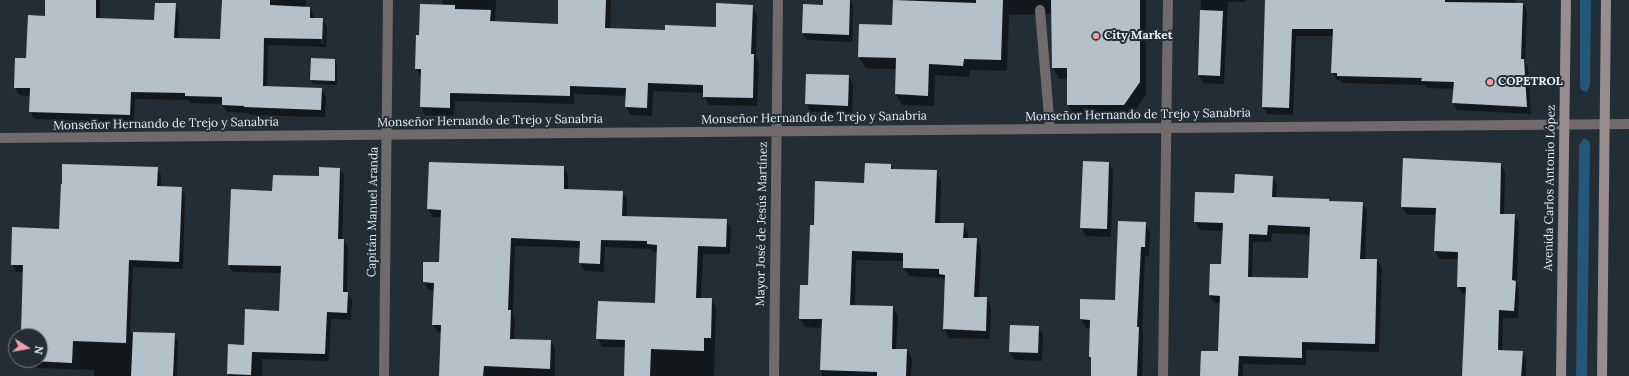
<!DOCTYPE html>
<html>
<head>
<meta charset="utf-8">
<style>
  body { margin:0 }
  #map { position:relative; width:1629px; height:376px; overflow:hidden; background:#232d35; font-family:Lora,serif }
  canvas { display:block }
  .north { position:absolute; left:8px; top:328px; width:40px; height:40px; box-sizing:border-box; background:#232d35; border:1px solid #727b81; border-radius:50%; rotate:101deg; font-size:11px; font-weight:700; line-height:16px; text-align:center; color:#e8eff4 }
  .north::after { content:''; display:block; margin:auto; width:14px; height:18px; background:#f49aa6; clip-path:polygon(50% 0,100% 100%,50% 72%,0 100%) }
</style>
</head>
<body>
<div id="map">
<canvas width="1629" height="376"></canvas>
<div class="north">N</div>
</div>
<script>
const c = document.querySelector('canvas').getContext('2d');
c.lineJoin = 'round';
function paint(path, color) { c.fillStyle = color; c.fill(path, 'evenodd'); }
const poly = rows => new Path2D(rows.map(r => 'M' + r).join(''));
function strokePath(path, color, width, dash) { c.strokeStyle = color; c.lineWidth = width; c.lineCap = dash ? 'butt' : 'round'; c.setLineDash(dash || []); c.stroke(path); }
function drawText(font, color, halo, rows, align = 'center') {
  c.font = font + ' Lora,serif'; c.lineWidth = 4; c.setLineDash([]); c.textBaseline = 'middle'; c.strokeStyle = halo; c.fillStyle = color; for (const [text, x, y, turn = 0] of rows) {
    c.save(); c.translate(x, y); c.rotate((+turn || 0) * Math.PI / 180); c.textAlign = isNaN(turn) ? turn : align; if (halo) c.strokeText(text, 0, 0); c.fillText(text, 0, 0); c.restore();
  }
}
paint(poly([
  [1580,0,1591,0,1590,85,1587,92,1581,90,1580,85],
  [1583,139,1586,139,1589,141,1590,145,1587,376,1576,376,1579,145]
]), '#23577b');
paint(poly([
  [46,0,100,0,100,19,155,21,175,4,179,12,178,39,221,40,223,0,306,0,306,8,310,8,314,16,314,19,322,19,327,27,326,47,268,45,267,87,321,89,326,97,325,117,250,115,249,113,227,112,222,104,191,103,189,100,135,99,134,122,34,119,30,111,30,96,19,95,15,88,46,17],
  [322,26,324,26,323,44,321,44],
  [443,0,496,0,495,22,559,25,559,0,611,0,610,29,666,31,716,28,752,6,757,14,756,58,759,63,757,106,709,105,704,96,704,93,653,91,652,116,631,115,626,107,626,96,574,94,574,104,455,101,454,116,425,115,421,107,421,77,416,69,420,36,442,5],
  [824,0,850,0,853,5,852,42,807,40,803,33,824,6],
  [894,0,1146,0,1146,94,1131,116,1075,116,1068,105,1068,79,1059,79,1053,68,1052,14,1009,15,1007,71,970,70,969,77,935,75,934,106,902,105,896,94,897,69,866,68,859,57,860,25,893,26],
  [1201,0,1245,0,1245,2,1228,2,1224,84,1203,83,1199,75],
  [1266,0,1516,0,1516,4,1523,4,1527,11,1525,63,1528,67,1531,114,1457,110,1453,103,1454,89,1427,88,1425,85,1342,83,1340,80,1337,80,1332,73,1333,36,1296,36,1293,115,1267,114,1263,106],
  [335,60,337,64,337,85,313,84,311,80],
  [848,76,853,84,852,113,811,112,806,104],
  [1084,162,1109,163,1113,171,1111,237,1086,236,1081,228],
  [1501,164,1505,172,1504,215,1514,215,1519,223,1517,284,1519,289,1518,318,1503,318,1502,351,1522,352,1526,359,1526,376,1522,376,1523,358,1521,358,1520,376,1463,376,1466,294,1462,294,1458,286,1458,259,1440,259,1435,251,1436,215,1407,215,1402,207],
  [891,165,894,170,936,171,941,180,940,224,963,224,968,233,968,239,976,239,981,248,979,298,986,298,991,307,990,339,949,338,944,329,946,283,942,278,909,276,904,268,904,261,856,260,855,306,893,307,898,316,896,350,907,350,912,359,911,376,821,376,822,328,805,327,800,318,809,286,815,226],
  [564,167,568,176,568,190,623,192,627,200,627,217,726,220,731,228,730,254,703,254,701,299,711,299,716,308,714,376,625,376,625,347,602,347,597,338,656,304,658,252,653,252,651,249,605,247,604,272,585,271,580,263,581,248,515,246,513,315,515,319,514,340,551,341,555,349,555,376,442,376,442,332,438,332,433,324,435,290,429,290,424,282,440,263,442,217,433,217,428,209],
  [157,168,161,175,161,187,181,188,185,195,183,269,133,267,130,333,174,334,178,341,177,376,94,376,94,370,37,368,33,360,40,360,40,336,24,336,22,333,24,272,16,272,12,264,60,230],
  [340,169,344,176,342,240,344,240,348,248,347,293,352,300,351,320,331,319,329,361,262,359,262,376,229,376,229,346,245,346,280,312,281,273,233,272,229,265,273,192,320,177],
  [1272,177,1277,185,1276,198,1328,200,1330,202,1362,203,1367,211,1365,260,1377,260,1382,268,1379,352,1306,350,1306,365,1243,364,1243,376,1201,376,1219,352,1221,303,1214,303,1210,295,1211,265,1222,265,1223,231,1200,230,1195,222,1196,193,1235,194],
  [1272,233,1311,235,1309,280,1252,278,1253,242,1271,242],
  [1145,223,1150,232,1149,256,1145,256,1142,333,1143,336,1142,376,1092,376,1092,360,1090,356,1091,328,1086,328,1081,319,1081,300,1116,302],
  [1038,327,1043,335,1042,361,1015,360,1010,352]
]), '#0007');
paint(poly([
  [45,0,96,0,96,18,154,20,155,3,176,3,174,38,220,39,222,0,270,0,270,5,310,7,310,18,323,18,322,39,264,38,263,86,322,88,321,110,244,107,244,106,222,105,222,97,185,96,185,93,131,92,130,115,29,112,30,88,14,88,15,58,26,58,28,15,45,16],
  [558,0,606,0,605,28,665,30,665,25,716,27,716,3,753,5,751,54,754,54,753,98,703,97,703,85,648,83,647,108,625,107,626,88,570,86,570,96,450,93,450,108,420,107,421,69,415,69,416,35,419,35,420,4,455,5,455,9,491,10,490,21,558,24],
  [823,0,850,0,849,35,802,33,803,4,823,5],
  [893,0,976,3,976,0,1003,0,1001,60,964,59,963,66,929,64,928,96,895,94,896,58,858,57,859,24,892,25],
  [1051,0,1140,0,1140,82,1124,105,1067,105,1067,68,1052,68],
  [1265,0,1445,0,1445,2,1523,3,1521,59,1524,59,1527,107,1452,103,1454,82,1421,81,1422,78,1337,76,1337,73,1331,73,1333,29,1292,29,1289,108,1262,107],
  [1200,10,1223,11,1220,76,1198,75],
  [311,58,335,59,335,81,310,80],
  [806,74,849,75,848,106,805,104],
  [1403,158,1501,163,1500,214,1515,214,1512,280,1516,281,1514,311,1499,310,1498,350,1523,351,1521,376,1462,376,1466,287,1457,287,1458,252,1434,251,1436,208,1401,207],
  [1083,161,1109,162,1107,229,1080,228],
  [429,162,564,166,564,189,623,191,622,216,727,219,726,247,698,246,696,298,712,298,711,338,704,338,704,351,651,349,650,376,624,376,625,340,596,339,598,301,655,303,657,245,647,244,647,241,601,240,600,264,579,263,580,241,511,238,508,310,511,310,510,339,551,340,550,369,484,366,483,376,439,376,441,325,432,325,434,283,423,282,423,262,439,262,441,210,427,209],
  [865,163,891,164,891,169,937,170,935,223,964,223,963,238,977,238,974,297,987,297,986,331,943,329,945,275,939,274,939,269,903,268,903,253,852,251,850,305,893,306,892,349,907,349,906,376,877,376,877,372,820,370,822,319,799,319,800,285,808,285,810,225,814,225,815,181,864,183],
  [62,164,158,167,157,186,182,187,179,262,129,260,126,343,73,341,72,363,32,361,40,360,40,336,32,336,32,334,21,333,23,265,11,265,12,227,59,229,61,184,62,184],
  [319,167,340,168,338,239,344,239,343,292,348,292,347,313,327,312,325,354,252,352,251,375,227,374,228,344,244,345,245,309,279,311,281,266,228,265,231,189,272,191,273,175,319,176],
  [1235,174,1273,176,1272,197,1329,199,1329,201,1363,202,1360,259,1377,259,1375,344,1302,342,1302,358,1239,356,1238,376,1200,376,1201,351,1218,351,1220,296,1209,295,1210,264,1221,264,1223,223,1194,222,1195,192,1234,193],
  [1268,225,1310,227,1308,278,1248,277,1249,234,1267,235],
  [1118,221,1146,222,1145,247,1141,247,1137,327,1139,327,1137,376,1091,376,1091,357,1089,357,1090,320,1080,319,1080,299,1115,300],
  [1010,325,1039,326,1038,353,1009,352],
  [133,332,175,333,173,376,131,376]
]), '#b4c1cb');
strokePath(poly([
  [1040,10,1050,129]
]), '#716a6a', 10);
strokePath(poly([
  [0,138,1629,124],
  [384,376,388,0],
  [774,376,778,0],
  [1163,376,1168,0]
]), '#716a6a', 10);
strokePath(poly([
  [1561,376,1566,0],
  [1602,376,1606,0]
]), '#988d8e', 10);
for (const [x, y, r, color] of [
  [1096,36,4,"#f49aa6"],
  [1490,82,4,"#f49aa6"]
]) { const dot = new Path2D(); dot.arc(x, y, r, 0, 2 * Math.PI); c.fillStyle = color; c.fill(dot); strokePath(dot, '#232d35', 1.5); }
drawText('bold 12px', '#e8eff4', '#232d35', [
  ["City Market",1104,36],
  ["COPETROL",1498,82]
], 'left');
drawText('12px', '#e8eff4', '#232d35', [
  ["Monseñor Hernando de Trejo y Sanabria",1138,115,-1],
  ["Monseñor Hernando de Trejo y Sanabria",814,118,-1],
  ["Monseñor Hernando de Trejo y Sanabria",490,121,-1],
  ["Monseñor Hernando de Trejo y Sanabria",166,124,-1],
  ["Avenida Carlos Antonio López",1550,188,-89],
  ["Capitán Manuel Aranda",373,212,-89],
  ["Mayor José de Jesús Martínez",762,224,-89]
]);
</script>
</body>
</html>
